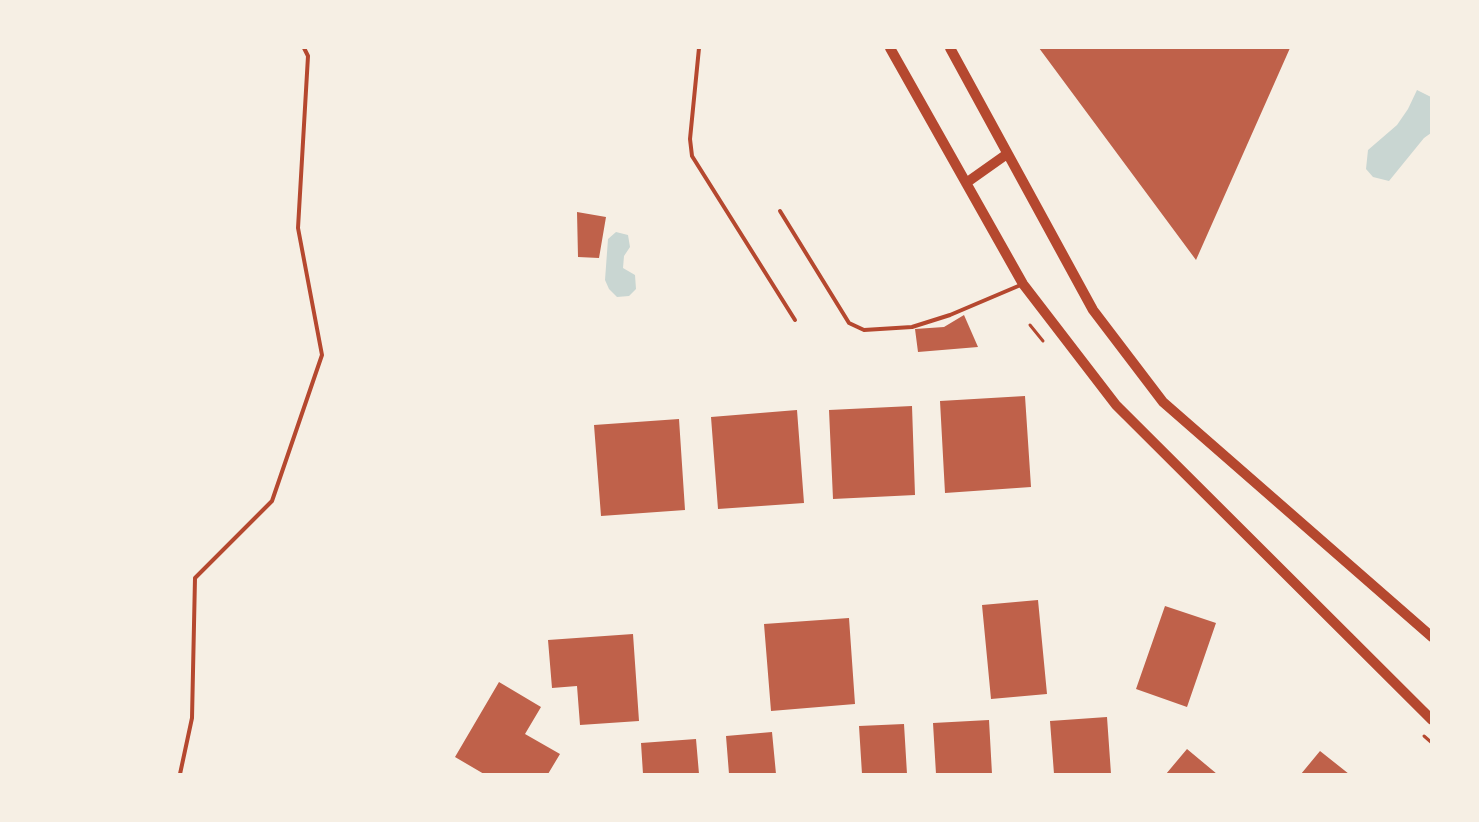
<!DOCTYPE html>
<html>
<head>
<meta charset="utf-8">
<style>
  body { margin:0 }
  #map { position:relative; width:1479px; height:822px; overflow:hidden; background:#f6efe4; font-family:"Source Sans 3",sans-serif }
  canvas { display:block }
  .frame { position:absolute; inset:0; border:49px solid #f6efe4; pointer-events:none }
</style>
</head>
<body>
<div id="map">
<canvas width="1479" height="822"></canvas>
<div class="frame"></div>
</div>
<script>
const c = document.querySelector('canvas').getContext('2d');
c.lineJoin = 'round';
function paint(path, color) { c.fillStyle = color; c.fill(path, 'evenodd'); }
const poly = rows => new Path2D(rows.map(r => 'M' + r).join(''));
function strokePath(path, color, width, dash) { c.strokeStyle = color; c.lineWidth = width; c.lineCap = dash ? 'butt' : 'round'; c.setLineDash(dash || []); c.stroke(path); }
paint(poly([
  [1417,90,1431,97,1431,133,1424,138,1389,181,1373,177,1366,169,1368,150,1397,125,1408,109],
  [616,232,628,235,630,247,624,256,623,268,635,275,636,289,629,296,617,297,609,289,605,280,608,239]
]), '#c9d6d2');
paint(poly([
  [1039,48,1290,48,1196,260],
  [577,212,606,217,599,258,578,257],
  [964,315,978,347,918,352,915,329,944,327],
  [1025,396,1031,487,945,493,940,401],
  [912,406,915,495,833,499,829,410],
  [797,410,804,503,718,509,711,417],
  [679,419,685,510,601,516,594,425],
  [1038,600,1047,694,991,699,982,605],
  [1165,606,1216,623,1187,707,1136,689],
  [849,618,855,704,771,711,764,624],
  [633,634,639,721,580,725,577,686,552,688,548,640],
  [499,682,541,707,525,734,560,754,548,774,484,774,455,757],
  [1107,717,1111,774,1054,774,1050,721],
  [989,720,992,774,936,774,933,723],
  [904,724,907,774,862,774,859,726],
  [772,732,776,774,729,774,726,736],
  [696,739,699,774,643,774,641,743],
  [1187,749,1217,774,1166,774],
  [1320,751,1349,774,1301,774]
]), '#bf614a');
strokePath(poly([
  [1030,325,1043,341],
  [1424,736,1432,743]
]), '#b5482f', 3);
strokePath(poly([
  [699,48,690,139,692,156,795,320],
  [780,211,849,323,864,330,912,327,950,315,1023,284],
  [180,774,192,718,195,578,272,501,322,355,298,228,308,56,304,48]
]), '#b5482f', 4);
strokePath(poly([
  [890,48,1023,284,1116,405,1432,720],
  [950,48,1093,310,1163,402,1432,637],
  [966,183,1007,154]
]), '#b5482f', 10);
</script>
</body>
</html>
